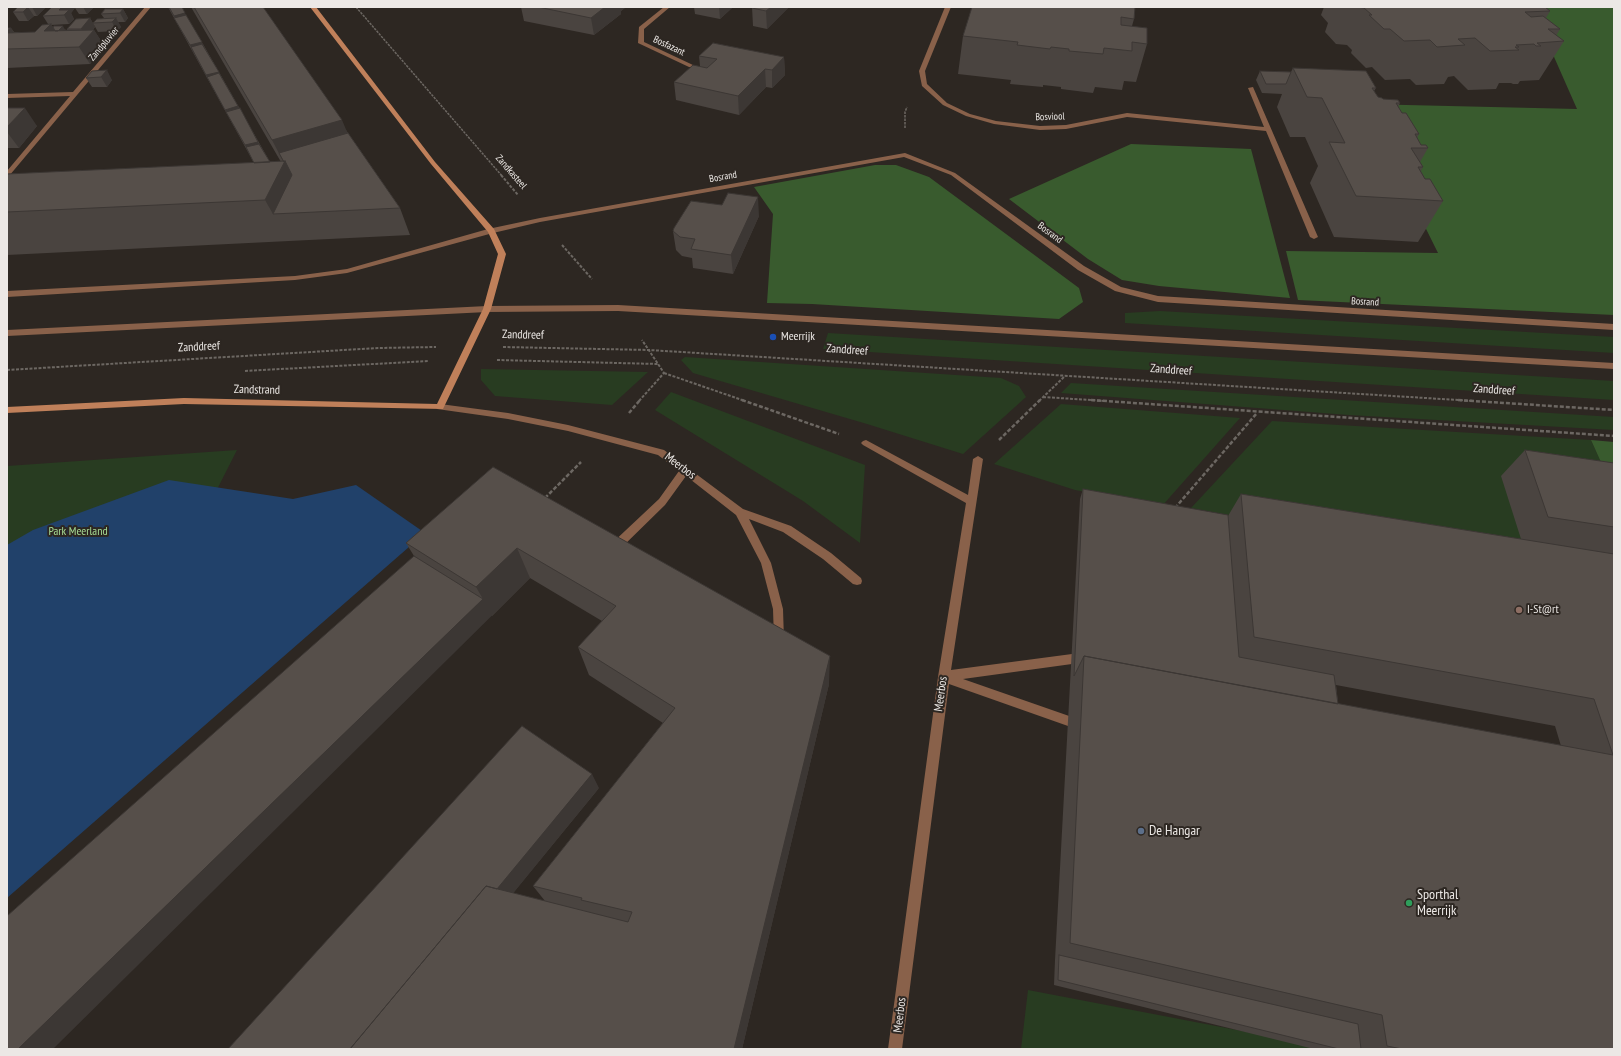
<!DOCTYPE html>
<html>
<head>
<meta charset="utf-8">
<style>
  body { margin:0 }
  #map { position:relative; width:1621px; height:1056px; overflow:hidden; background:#2d2722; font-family:"PT Sans Narrow",sans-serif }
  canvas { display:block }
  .frame { position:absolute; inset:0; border:8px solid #ece8e5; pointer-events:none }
</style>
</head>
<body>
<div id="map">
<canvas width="1621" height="1056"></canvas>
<div class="frame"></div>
</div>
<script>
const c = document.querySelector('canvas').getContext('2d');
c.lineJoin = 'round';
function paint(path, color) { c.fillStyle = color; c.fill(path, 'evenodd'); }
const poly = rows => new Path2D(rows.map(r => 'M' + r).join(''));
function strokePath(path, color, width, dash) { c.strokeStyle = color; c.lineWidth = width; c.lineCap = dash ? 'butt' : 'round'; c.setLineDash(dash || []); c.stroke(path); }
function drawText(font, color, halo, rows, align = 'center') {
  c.font = font + ' "PT Sans Narrow",sans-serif'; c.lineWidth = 4; c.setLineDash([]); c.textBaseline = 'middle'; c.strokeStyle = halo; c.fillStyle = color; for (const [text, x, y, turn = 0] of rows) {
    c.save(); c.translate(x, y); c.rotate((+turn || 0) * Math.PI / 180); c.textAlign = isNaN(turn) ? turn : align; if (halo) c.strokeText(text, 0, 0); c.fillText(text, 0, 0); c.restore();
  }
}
paint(poly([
  [1160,311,1614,337,1614,353,1125,323,1125,313],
  [828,333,1614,381,1614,400,823,349],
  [685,357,1001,378,1019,386,1026,397,963,454,867,424,693,373,681,360],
  [481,369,648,372,612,405,495,396,481,380],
  [1071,383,1614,417,1614,430,1349,415,1061,393],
  [671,392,865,465,860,543,803,501,655,410],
  [1061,404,1240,418,1162,506,1075,490,994,464],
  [1272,421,1591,440,1604,469,1614,586,1191,508],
  [237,450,194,535,7,674,7,466],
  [1028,990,1336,1049,1021,1049]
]), '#283c21');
paint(poly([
  [1532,7,1614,7,1614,315,1298,300,1286,251,1438,253,1364,104,1577,109],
  [1131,144,1251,149,1290,298,1159,286,1122,280,1088,259,1009,199],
  [875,165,896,165,929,177,1079,288,1083,302,1059,319,812,304,767,303,773,214,754,187],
  [1591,440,1614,442,1614,472,1604,469]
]), '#395b2e');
paint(poly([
  [169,480,293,499,356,485,425,533,7,898,7,545,33,530]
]), '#21416a');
strokePath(poly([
  [356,7,502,176],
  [905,128,905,112,907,107]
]), '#6c6762', 1.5, [2.5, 1]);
strokePath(poly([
  [501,175,518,195],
  [562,245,592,279],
  [503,347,649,350,1474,401],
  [497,360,658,364],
  [7,370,378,348,436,347],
  [245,371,428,361],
  [664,373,745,401],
  [1043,397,1106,401],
  [639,401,664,373,642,340],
  [1039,401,1065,376]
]), '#6c6762', 2, [3, 1.5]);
strokePath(poly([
  [742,400,839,434],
  [1091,400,1614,436],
  [1458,400,1614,410],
  [629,413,640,400],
  [999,440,1040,400],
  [545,498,581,462],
  [1175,508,1257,413]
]), '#6c6762', 2.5, [4, 2]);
paint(poly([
  [664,7,670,7,644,29,644,42,693,65,693,67,689,67,638,43,639,27,664,7],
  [618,305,1614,363,1614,369,618,311,487,312,7,336,7,330,487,306,618,305]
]), '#89614a');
paint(poly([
  [145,7,151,7,9,176,7,177,7,171,70,96,7,98,7,94,73,92,145,7],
  [945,7,951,7,925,71,927,84,947,103,970,114,996,121,1040,126,1066,125,1127,113,1264,127,1248,88,1253,87,1318,237,1314,239,1310,237,1266,131,1127,117,1066,129,1040,130,994,124,966,116,943,105,922,86,919,71,945,7],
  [905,153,955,173,1084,266,1121,287,1158,296,1614,324,1614,330,1158,302,1115,291,1078,270,951,175,904,157,540,222,493,233,347,273,295,280,7,297,7,291,295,276,347,269,488,229,540,218,905,153],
  [440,404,508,413,568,425,664,450,743,509,791,526,831,553,861,578,862,581,861,584,857,585,853,584,823,559,783,532,749,519,771,563,783,609,784,640,783,643,779,645,775,643,774,640,773,609,761,563,736,515,686,476,665,505,617,552,609,552,608,549,609,546,659,499,679,471,658,455,568,431,508,419,437,409,436,407,437,405,440,404],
  [866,440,968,495,973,459,978,456,983,459,951,670,1072,654,1076,656,1078,659,1076,662,1072,664,963,679,1072,717,1074,721,1072,725,1068,726,949,684,902,1049,888,1049,938,677,966,503,863,445,861,443,863,441,866,440]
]), '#89614a');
paint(poly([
  [310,7,316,7,435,162,494,229,506,254,491,309,443,409,184,404,7,413,7,407,184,398,437,404,483,309,498,254,488,232,431,164,310,7]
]), '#c0805a');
paint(poly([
  [23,7,46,7,37,16,34,16,28,21,19,21,13,12],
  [52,7,94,7,87,14,79,14,75,8,71,13,74,19,69,24,51,25,53,27,67,30,67,29,90,18,95,27,93,30,94,30,105,47,90,64,7,68,7,28,11,28,14,32,35,32,48,24,43,16],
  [168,7,203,44,270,162,281,162,191,7,263,7,348,133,400,208,410,235,7,255,7,174,254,163],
  [521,7,626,7,621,11,621,14,594,35,524,21],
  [694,7,733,7,720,19,695,14],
  [752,7,789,7,767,29,753,26],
  [1135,7,1134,19,1132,26,1147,44,1136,82,1124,81,1122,90,1095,87,1093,93,1061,89,1061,87,1043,85,1043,87,1010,84,1011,80,958,74,963,36],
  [1324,7,1545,7,1550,11,1546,18,1560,29,1556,36,1564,41,1539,80,1520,81,1518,84,1513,84,1511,83,1499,83,1496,89,1468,90,1454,76,1448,77,1444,84,1416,85,1410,79,1385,80,1372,67,1366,68,1351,53,1352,50,1347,45,1336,44,1325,32,1328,23,1321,15],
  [123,9,128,18,125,22,118,22,121,27,117,31,98,32,93,23,104,18,101,14],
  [699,56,784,57,785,75,772,88,766,87,739,115,676,100,674,82,700,66],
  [1293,68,1376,88,1374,91,1378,97,1383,99,1400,103,1398,107,1402,113,1419,134,1417,138,1421,145,1428,148,1420,162,1423,167,1421,171,1425,179,1443,201,1418,242,1334,237,1310,183,1318,166,1305,137,1290,137,1277,107,1282,94,1262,93,1256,80,1260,71,1291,72],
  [92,71,112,80,107,87,92,87,86,78],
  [7,108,37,126,19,148,7,148],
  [759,216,733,274,693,268,692,258,682,256,676,250,673,231],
  [1525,450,1614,463,1614,1049,1314,1049,1054,985,1055,960,1070,684,1080,499,1083,489,1228,516,1241,494,1521,539,1501,476],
  [1336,685,1555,726,1561,746,1338,704],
  [493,467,829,684,742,1049,228,1049,599,788,513,893,545,901,533,886,663,723,589,675,578,647,602,621,530,578,492,616,414,556,406,543]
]), '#4a4440');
paint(poly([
  [28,7,34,16,28,21,23,12],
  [32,7,46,7,37,16],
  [62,7,75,7,75,8,71,13,74,19,69,24,64,15,59,10],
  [83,7,94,7,87,14],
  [605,7,626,7,621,11,621,14,594,35,591,18],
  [719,7,733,7,720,19],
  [771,7,789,7,767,29,766,11],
  [123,9,128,18,125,22,120,13],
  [185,13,190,22,179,25,174,16],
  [90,18,95,27,86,38,81,29],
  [116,18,121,27,117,31,112,22],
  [51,24,56,33,63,26,68,35,44,31],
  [11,28,17,37,7,46,7,31],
  [94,30,105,47,90,64,79,47],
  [202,42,206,51,194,54,190,45],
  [784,57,785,75,772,88,772,70],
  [765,69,766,87,739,115,738,96],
  [107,70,112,80,107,87,101,77],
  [219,72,223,81,211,84,206,75],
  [238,106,243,116,230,119,225,110],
  [25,108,37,126,19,148,7,132,7,127],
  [342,120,359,160,273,214,265,200,284,163,272,140],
  [258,142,263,151,250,155,245,145],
  [758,197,759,216,733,274,731,255],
  [517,548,530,578,53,1049,18,1049,483,599,476,587],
  [830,656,829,684,742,1049,734,1049],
  [592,774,599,788,386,1049,364,1049]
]), '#3c3734');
const building = poly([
  [18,7,28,7,23,12,13,12,18,7],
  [52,7,62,7,59,10,69,10,64,15,43,16,52,7],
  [169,7,182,7,185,13,174,16,169,7],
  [194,7,263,7,342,120,272,140,194,7],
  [538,7,605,7,591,18,538,7],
  [753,7,771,7,766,11,752,8,753,7],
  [972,7,1135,7,1134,19,1121,17,1121,25,1147,28,1147,44,1132,42,1132,51,1104,48,1103,54,1069,51,1069,49,1051,47,1050,49,1017,45,1018,42,963,36,972,7],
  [1358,7,1545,7,1550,11,1525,12,1531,17,1543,16,1560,29,1548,29,1564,41,1537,43,1541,46,1536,46,1534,44,1516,45,1519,47,1515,47,1519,50,1490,51,1475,38,1458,39,1465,45,1437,47,1430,40,1404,41,1390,29,1384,29,1369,15,1372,15,1364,8,1358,7],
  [105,9,123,9,120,13,101,14,105,9],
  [186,15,202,42,190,45,174,18,186,15],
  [90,18,81,29,67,29,76,19,90,18],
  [116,18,112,22,93,23,97,19,116,18],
  [51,24,44,31,94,30,79,47,7,49,7,33,35,32,42,25,51,24],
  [54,26,63,26,58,31,55,31,53,27,54,26],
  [7,28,11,28,7,31,7,28],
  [713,43,784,57,772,70,765,69,738,96,674,82,693,65,707,68,717,59,699,56,713,43],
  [202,44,219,72,206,75,191,47,202,44],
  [1293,68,1366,71,1376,88,1372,88,1378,97,1382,98,1383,99,1398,100,1400,103,1396,103,1402,113,1406,113,1419,134,1415,134,1421,145,1426,145,1428,148,1411,148,1423,167,1418,167,1425,179,1430,179,1443,201,1356,196,1329,142,1345,143,1322,98,1307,97,1293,68],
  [107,70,101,77,86,78,92,71,107,70],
  [1260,71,1291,72,1286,84,1266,84,1260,71],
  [219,73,238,106,225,110,207,77,219,73],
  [7,108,25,108,7,127,7,108],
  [240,108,258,142,245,145,226,112,240,108],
  [348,133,400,208,273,214,292,175,285,161,284,162,279,153,348,133],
  [259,144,270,162,254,163,246,147,259,144],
  [285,161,265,200,7,212,7,174,285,161],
  [728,193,758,197,731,255,691,249,695,239,680,237,673,231,674,228,691,201,722,205,728,193],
  [1525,450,1614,463,1614,527,1548,517,1525,450],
  [493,467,830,656,734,1049,350,1049,486,886,628,922,632,912,581,900,582,898,533,886,675,708,578,647,616,606,517,548,476,587,406,543,493,467],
  [1083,489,1228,515,1239,657,1334,675,1338,704,1084,656,1074,676,1083,489],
  [1241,494,1614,554,1614,1049,1402,1049,1387,1046,1382,1015,1070,943,1084,656,1613,755,1594,699,1254,637,1241,494],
  [414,556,483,599,18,1049,7,1049,7,916,414,556],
  [522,726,592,774,497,889,486,886,350,1049,228,1049,522,726],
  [1059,955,1358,1024,1361,1049,1339,1049,1058,980,1059,955]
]);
paint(building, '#564f4a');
strokePath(building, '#3c3734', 1);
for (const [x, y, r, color] of [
  [773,337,4,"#1a4fb4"],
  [1519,610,4,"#8d6e63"],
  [1141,831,4,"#5c6f8a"],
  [1409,903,4,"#2e9e5b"]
]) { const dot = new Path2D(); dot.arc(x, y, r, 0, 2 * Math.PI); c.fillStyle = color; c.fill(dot); strokePath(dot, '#2d2722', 1.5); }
drawText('10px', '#ece8e5', '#2d2722', [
  ["Zandpluvier",104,44,-50],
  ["Bosfazant",669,46,25],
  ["Bosviool",1050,117,-2],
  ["Zandkasteel",511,172,49],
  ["Bosrand",723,177,-10],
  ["Bosrand",1050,233,36],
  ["Bosrand",1365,302,3]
]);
drawText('12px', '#ece8e5', '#2d2722', [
  ["Zanddreef",523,335,1],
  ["Zanddreef",199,347,-3],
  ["Zanddreef",847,350,4],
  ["Zanddreef",1171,370,4],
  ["Zandstrand",257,390,1],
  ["Zanddreef",1494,390,4],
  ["Meerbos",680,466,37],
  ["Meerbos",941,694,-82],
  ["Meerbos",900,1015,-83]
]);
drawText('12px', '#ece8e5', '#2d2722', [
  ["Meerrijk",781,337],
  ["I-St@rt",1527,610]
], 'left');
drawText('12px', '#a6db94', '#2d2722', [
  ["Park Meerland",78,532]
]);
drawText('14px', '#ece8e5', '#2d2722', [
  ["De Hangar",1149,831],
  ["Sporthal",1417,895],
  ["Meerrijk",1417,911]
], 'left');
</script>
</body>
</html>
